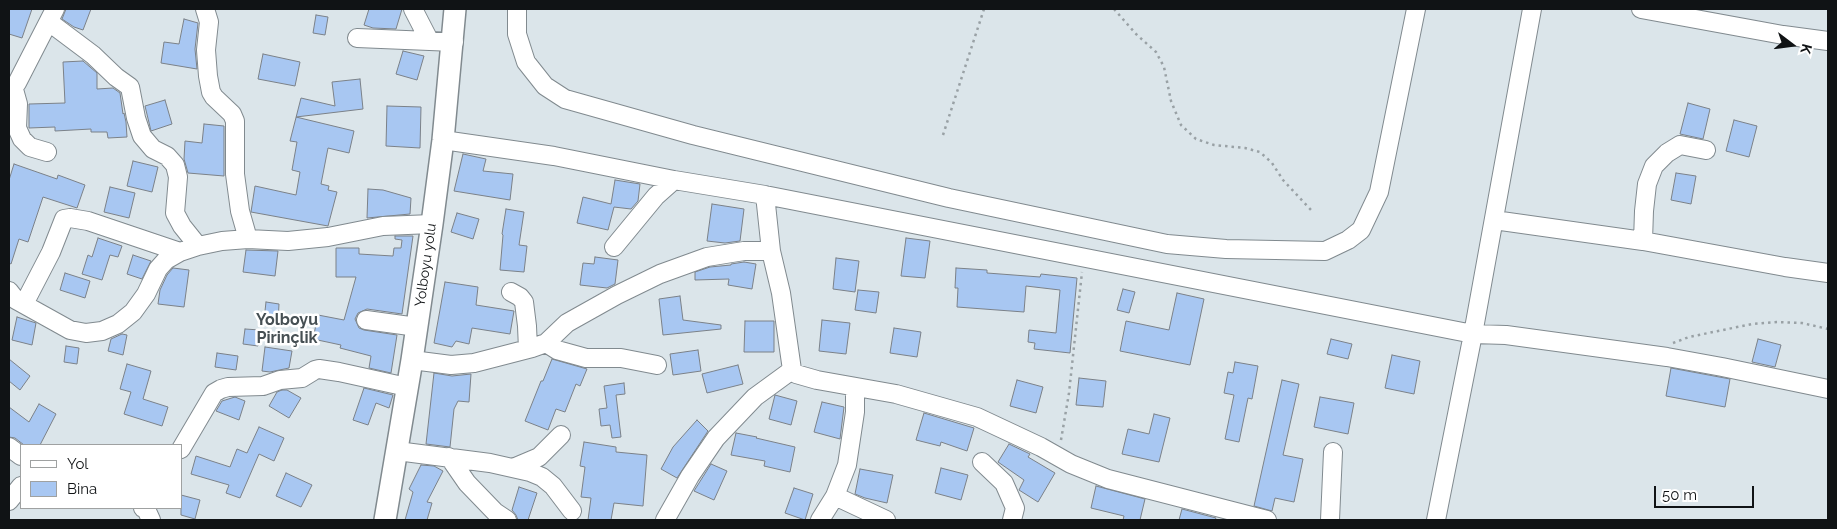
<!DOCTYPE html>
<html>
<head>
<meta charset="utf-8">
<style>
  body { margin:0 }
  #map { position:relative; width:1837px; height:529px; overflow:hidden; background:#dbe5ea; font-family:Raleway,sans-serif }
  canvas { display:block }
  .frame { position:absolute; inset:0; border:10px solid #101315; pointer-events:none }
  .legend { position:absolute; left:20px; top:444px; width:162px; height:65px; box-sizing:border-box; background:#fff; border:1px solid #9fa1a1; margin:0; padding:6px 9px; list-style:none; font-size:15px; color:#101315 }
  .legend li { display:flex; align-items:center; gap:10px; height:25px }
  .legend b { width:25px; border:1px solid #9fa1a1 }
  .north { position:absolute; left:1767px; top:20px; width:50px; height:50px; -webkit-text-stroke:4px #fff; paint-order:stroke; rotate:105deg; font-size:14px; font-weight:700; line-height:20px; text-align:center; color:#101315 }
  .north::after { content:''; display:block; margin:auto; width:18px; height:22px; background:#101315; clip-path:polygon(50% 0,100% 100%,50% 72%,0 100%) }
  .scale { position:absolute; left:1654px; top:486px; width:100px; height:22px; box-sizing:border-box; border:2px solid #101315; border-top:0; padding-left:6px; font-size:15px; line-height:18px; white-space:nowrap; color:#101315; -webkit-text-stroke:4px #fff; paint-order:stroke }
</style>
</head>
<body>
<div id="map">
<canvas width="1837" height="529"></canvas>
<div class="frame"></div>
<ul class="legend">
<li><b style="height:6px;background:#fff"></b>Yol</li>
<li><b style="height:14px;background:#a8c7f2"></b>Bina</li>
</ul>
<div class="north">K</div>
<div class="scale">50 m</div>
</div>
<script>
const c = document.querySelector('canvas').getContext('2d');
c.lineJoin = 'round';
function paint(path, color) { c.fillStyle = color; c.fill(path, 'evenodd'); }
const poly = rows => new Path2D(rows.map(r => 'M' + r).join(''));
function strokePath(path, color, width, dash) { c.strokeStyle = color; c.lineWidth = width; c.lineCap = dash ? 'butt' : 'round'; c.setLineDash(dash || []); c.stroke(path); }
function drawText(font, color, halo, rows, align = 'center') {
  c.font = font + ' Raleway,sans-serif'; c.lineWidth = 5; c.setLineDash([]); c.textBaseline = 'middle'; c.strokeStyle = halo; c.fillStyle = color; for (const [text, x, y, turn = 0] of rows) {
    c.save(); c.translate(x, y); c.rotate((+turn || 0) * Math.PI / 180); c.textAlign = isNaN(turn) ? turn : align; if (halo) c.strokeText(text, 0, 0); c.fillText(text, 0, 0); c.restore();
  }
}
const building = poly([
  [9,9,32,9,22,38,9,34,9,9],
  [66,9,91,9,83,30,74,27,62,19,66,9],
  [369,9,402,9,396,29,373,28,364,25,369,9],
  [316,15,328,17,325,35,313,33,316,15],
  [184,19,198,23,195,49,197,69,161,63,164,42,179,44,184,19],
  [403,51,424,56,417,80,396,74,403,51],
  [263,54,300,62,295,86,258,79,263,54],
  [83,61,97,73,97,89,113,88,120,93,123,114,124,113,126,122,127,137,108,138,107,132,91,132,91,129,55,131,55,127,29,128,29,104,65,103,63,62,83,61],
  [360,79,363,109,296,117,354,131,349,153,328,148,321,184,329,186,328,190,337,192,328,226,251,212,255,186,296,195,300,172,292,170,297,142,290,141,301,98,335,106,332,82,360,79],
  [165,100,172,124,151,131,145,106,165,100],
  [1688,103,1710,109,1703,139,1680,134,1688,103],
  [387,106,421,107,420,148,386,146,387,106],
  [1734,120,1757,126,1749,157,1726,151,1734,120],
  [204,124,224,126,224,176,188,173,184,159,185,141,202,143,204,124],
  [463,154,486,159,483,171,513,174,510,200,454,191,463,154],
  [133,161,158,167,152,192,127,186,133,161],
  [14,164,57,179,58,175,85,185,77,208,43,197,28,242,19,239,11,264,9,263,9,180,14,164],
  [1676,173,1696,176,1691,204,1671,200,1676,173],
  [615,180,640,184,638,201,631,209,614,207,608,230,577,223,583,197,611,204,615,180],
  [110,187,135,193,129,218,104,212,110,187],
  [368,189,383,190,411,198,410,214,367,218,368,189],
  [712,204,744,209,740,241,725,243,707,241,712,204],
  [506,209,524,212,519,245,527,246,524,272,500,270,503,235,502,234,506,209],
  [457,213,479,219,473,239,451,232,457,213],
  [395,236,413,236,402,314,367,309,358,313,355,319,359,328,364,330,397,335,391,373,369,368,371,356,340,348,341,345,313,339,318,315,344,320,356,277,336,277,336,248,359,248,359,254,393,256,394,248,401,248,402,240,395,239,395,236],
  [98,238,122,246,118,257,110,255,102,280,82,274,88,255,92,257,98,238],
  [906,238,930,241,925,278,901,276,906,238],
  [246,250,278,251,275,276,243,272,246,250],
  [133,255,151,261,142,279,127,274,133,255],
  [595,257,618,260,615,284,607,288,580,285,583,263,594,264,595,257],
  [836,258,859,261,855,292,833,289,836,258],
  [744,262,756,264,752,289,728,285,729,279,695,280,695,272,710,267,731,265,731,264,744,262],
  [173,268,189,270,184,307,158,304,160,290,167,275,173,268],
  [956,268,987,270,987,273,1040,277,1041,274,1077,278,1070,353,1034,349,1035,343,1028,342,1029,330,1056,333,1060,290,1026,286,1024,312,957,307,958,288,955,288,956,268],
  [65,273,90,281,85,298,60,290,65,273],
  [445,282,478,287,476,305,514,311,510,334,472,328,469,344,456,341,452,347,434,343,445,282],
  [1123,289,1135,292,1129,313,1117,310,1123,289],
  [858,290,879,292,876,313,855,310,858,290],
  [1177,293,1204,299,1190,365,1120,351,1126,321,1169,330,1177,293],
  [680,296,683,320,721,325,721,329,663,335,659,299,680,296],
  [266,302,279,304,278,322,264,320,266,302],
  [17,317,36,323,32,345,12,340,17,317],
  [822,320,850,323,846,354,819,351,822,320],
  [745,321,774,321,774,352,744,352,745,321],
  [894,328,921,332,917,357,890,353,894,328],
  [245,329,260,330,258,346,243,344,245,329],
  [122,334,127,335,123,355,108,351,111,339,122,334],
  [1331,339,1352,344,1348,359,1327,354,1331,339],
  [1758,339,1781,345,1775,367,1752,362,1758,339],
  [66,346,79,348,77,364,64,362,66,346],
  [265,347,292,351,289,368,270,372,262,371,265,347],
  [698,350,701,371,673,375,670,354,698,350],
  [217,353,238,356,236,370,215,367,217,353],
  [1392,355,1420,361,1414,394,1385,388,1392,355],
  [9,359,30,376,20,390,9,381,9,359],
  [552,359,587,369,580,386,576,384,565,412,556,409,548,430,525,421,541,381,543,381,552,359],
  [1235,362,1258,366,1252,399,1248,398,1239,442,1225,439,1234,395,1224,393,1228,372,1233,373,1235,362],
  [127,364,151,371,143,399,168,407,162,426,124,414,131,392,120,389,127,364],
  [738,365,743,384,707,393,702,374,738,365],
  [1671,368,1730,379,1725,407,1666,396,1671,368],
  [434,373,452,376,471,374,469,402,458,401,454,409,450,447,426,444,434,373],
  [1079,378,1106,381,1103,407,1076,405,1079,378],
  [1017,380,1043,387,1036,413,1010,406,1017,380],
  [1282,380,1299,384,1283,455,1303,459,1294,502,1275,498,1272,511,1254,506,1282,380],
  [624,383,625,394,616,395,621,437,612,438,610,425,601,426,599,409,607,408,604,386,624,383],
  [364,388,393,395,389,408,376,403,368,425,353,420,364,388],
  [282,390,287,390,301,398,289,418,269,406,277,392,282,390],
  [775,395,797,401,791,425,769,419,775,395],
  [235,397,245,401,239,420,216,411,222,401,235,397],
  [1320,397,1354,403,1348,434,1314,427,1320,397],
  [822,402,844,407,840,439,814,432,822,402],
  [39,404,56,414,40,445,24,445,15,438,9,437,9,407,29,422,39,404],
  [924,413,974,428,967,451,941,442,940,446,916,440,924,413],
  [1154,414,1170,418,1159,462,1122,454,1128,429,1149,434,1154,414],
  [697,420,708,431,677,478,661,469,673,447,697,420],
  [259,427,284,438,274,461,259,454,240,498,226,493,229,485,191,474,196,456,230,467,237,449,247,453,259,427],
  [736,433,757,437,756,438,795,447,790,472,764,466,765,461,731,455,736,433],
  [584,442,616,447,616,452,647,455,643,506,614,503,611,520,588,520,591,498,581,497,585,467,580,466,584,442],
  [1009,444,1030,454,1028,457,1055,473,1038,502,1019,490,1024,480,998,462,1009,444],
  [711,464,727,471,714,500,694,491,711,464],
  [421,465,434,466,443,471,427,502,432,503,427,520,405,520,413,492,409,489,421,465],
  [941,468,968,475,961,500,935,493,941,468],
  [860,469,893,475,887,503,865,498,855,494,860,469],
  [286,473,312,485,301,507,276,496,286,473],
  [1096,486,1145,499,1140,520,1123,520,1124,516,1091,508,1096,486],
  [519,487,537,493,528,520,518,520,516,515,512,510,519,487],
  [794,488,813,494,805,520,785,513,794,488],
  [181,495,200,500,195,519,181,515,181,495],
  [1182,509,1216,518,1215,520,1179,520,1182,509]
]);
paint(building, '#a8c7f2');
strokePath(building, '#7b8188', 1);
const minor = poly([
  [205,9,209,22,206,50,208,76,211,92,214,97,232,114,235,121,235,174,240,211,248,239],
  [413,9,429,40],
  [517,9,517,34,526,62,545,86,565,99,693,135,949,198,1167,244,1226,249,1325,251,1348,240,1361,230,1379,192,1416,9],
  [1641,9,1783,35,1828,41],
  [49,22,93,55,116,77,130,87,136,118,142,136,153,149,167,156,175,165,178,177,175,213,182,226,198,246],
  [357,38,454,42],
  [13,86,18,104,17,128,22,139,30,147,47,152],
  [9,90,17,83,55,9],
  [443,140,554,156,674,180,765,195,1473,334,1506,335,1667,357,1722,367,1828,389],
  [765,195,771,251,781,293,792,370,796,374,817,380,896,394,977,417,1041,447,1071,464,1108,479,1267,520],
  [1494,220,1643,241,1785,267,1828,273],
  [1643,241,1644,211,1647,184,1654,166,1667,153,1680,145,1706,150],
  [614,247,656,196,674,180],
  [9,291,16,300,70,330,86,333,102,331,118,324,133,312,146,294,158,269,166,260,180,252,198,246,222,241,248,239,288,241,328,237,383,226,432,224],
  [511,292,520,297,524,302,527,326,528,349],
  [24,304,51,252,64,219,70,218,88,221,180,252],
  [366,320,417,327],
  [546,343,557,350,586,358,621,358,657,365],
  [412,360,451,365,474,363,532,348,546,343,567,323,617,295,660,274,707,257,744,251,771,251],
  [9,447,21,456],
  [181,449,214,393,221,389,228,387,263,386,280,380,302,378,315,370,319,369,339,372,407,387],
  [397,451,490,463,530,472,542,477,553,486,572,511],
  [449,457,467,483,495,512,507,520],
  [982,462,1004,483,1015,508,1012,520],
  [513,468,539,457,561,435],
  [835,496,886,520],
  [9,501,21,486],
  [143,508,146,509,151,520],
  [665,520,690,476,716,438,755,397,792,370],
  [820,520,835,496,847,465,855,412,855,387],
  [1330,520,1333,452],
  [1436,520,1473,334,1532,9]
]);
const major = poly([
  [385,520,412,360,432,224,443,140,455,9]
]);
strokePath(minor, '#818a8f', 20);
strokePath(major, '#818a8f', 24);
strokePath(poly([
  [1114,9,1136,34,1156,52,1164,67,1171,101,1181,125,1196,139,1214,145,1245,148,1260,152,1272,163,1283,180,1312,211],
  [943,135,984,9],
  [1673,343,1689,337,1752,324,1777,322,1802,323,1828,329],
  [1061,440,1069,393,1082,272]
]), '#99a1a5', 2.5, [2.5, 4]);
strokePath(minor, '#fff', 18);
strokePath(major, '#fff', 21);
drawText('14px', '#101315', '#fff', [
  ["Yolboyu yolu",426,265,-82]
]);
drawText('bold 16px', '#464f53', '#fff', [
  ["Yolboyu",287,320],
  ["Pirinçlik",287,338]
]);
</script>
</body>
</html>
